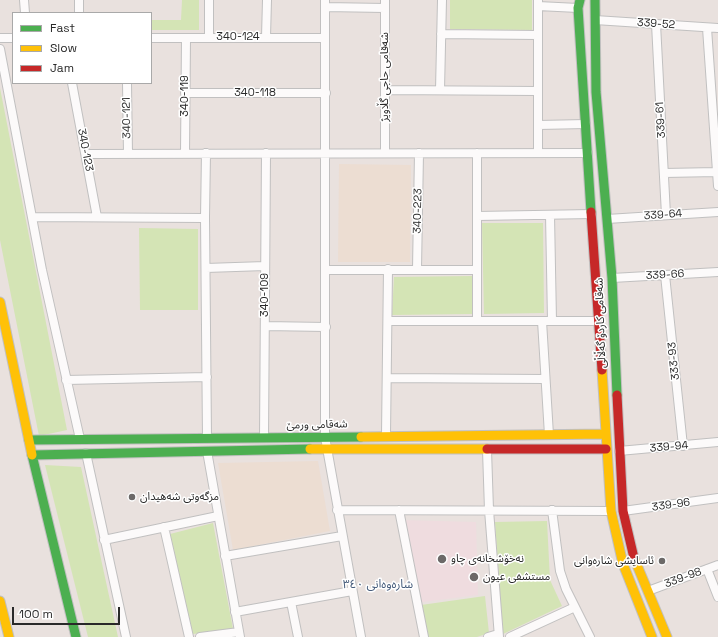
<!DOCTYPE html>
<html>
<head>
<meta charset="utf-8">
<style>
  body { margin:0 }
  #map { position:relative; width:718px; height:637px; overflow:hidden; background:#e9e1de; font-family:"Space Grotesk",sans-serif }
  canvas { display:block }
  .legend { position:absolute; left:12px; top:12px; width:140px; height:72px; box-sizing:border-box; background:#fff; border:1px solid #a9a9a9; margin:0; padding:5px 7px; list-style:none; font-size:12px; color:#292929 }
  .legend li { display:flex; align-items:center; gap:8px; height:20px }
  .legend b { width:20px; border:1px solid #a9a9a9 }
  .scale { position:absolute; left:12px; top:607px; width:108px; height:18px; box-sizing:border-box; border:2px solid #292929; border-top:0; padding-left:5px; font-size:12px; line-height:14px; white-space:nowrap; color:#292929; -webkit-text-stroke:3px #fff; paint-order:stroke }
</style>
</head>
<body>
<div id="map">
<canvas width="718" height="637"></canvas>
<ul class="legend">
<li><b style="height:5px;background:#4caf50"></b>Fast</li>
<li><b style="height:5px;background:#ffc107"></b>Slow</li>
<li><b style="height:5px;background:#c62828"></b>Jam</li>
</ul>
<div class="scale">100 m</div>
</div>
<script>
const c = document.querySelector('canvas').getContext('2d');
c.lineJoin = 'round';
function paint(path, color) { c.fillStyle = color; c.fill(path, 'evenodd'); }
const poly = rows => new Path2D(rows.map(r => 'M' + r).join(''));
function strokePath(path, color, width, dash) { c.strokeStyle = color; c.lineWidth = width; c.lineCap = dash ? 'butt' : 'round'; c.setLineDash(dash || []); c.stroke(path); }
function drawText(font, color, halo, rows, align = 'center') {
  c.font = font + ' "Space Grotesk","Noto Sans Arabic",sans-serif'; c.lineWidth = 3; c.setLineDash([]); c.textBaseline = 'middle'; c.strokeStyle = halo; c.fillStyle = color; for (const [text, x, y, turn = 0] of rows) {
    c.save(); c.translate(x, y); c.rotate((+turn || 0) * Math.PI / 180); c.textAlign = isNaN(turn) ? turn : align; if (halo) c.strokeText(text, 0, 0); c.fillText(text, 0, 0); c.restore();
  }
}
paint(poly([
  [339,164,411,165,410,262,338,262],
  [318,461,330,531,233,550,218,463]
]), '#ecddd2');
paint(poly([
  [401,520,476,522,478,595,415,603]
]), '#efdcdf');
paint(poly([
  [182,0,199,0,199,30,151,30,151,20,181,20],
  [450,0,532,0,532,30,450,29],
  [0,88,67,430,39,436,0,240],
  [482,223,543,223,544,313,484,314],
  [139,228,198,229,198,310,140,310],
  [472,276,472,314,392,315,394,277],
  [45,465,81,467,118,637,88,637],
  [547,521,550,580,562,606,503,634,495,522],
  [213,523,233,629,193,634,180,585,170,534],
  [485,596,489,633,477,637,427,637,421,605]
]), '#d4e4b5');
const street = poly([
  [24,0,25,13],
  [79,0,79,13],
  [325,0,325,437,361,637],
  [385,0,385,153],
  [538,6,578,8],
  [325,7,385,8],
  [595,20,718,28],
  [656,24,666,215],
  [707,28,718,186],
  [441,34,538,35],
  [209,37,209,0],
  [266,37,267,0],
  [0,38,13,38],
  [151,38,325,38],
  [0,49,42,270,80,439],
  [72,83,97,217],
  [127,83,128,154],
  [385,90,538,91],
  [440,90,442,0],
  [185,93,326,93],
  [538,125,586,124],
  [206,153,205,218,207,438],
  [477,153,477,321],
  [538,153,538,0],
  [86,154,588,153],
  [185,154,186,38],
  [664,173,717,172],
  [550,215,552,321],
  [477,216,592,214],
  [33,217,205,218],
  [607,219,718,212],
  [206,268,265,266],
  [417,269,419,153],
  [326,270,477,270],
  [665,275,683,446],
  [612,278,718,272],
  [388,321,599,321],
  [542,321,549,435],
  [265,326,326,327],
  [387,378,545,379],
  [66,380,207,377],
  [386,435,388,269],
  [264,438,266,153],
  [487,450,489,510,499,637],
  [207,451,240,637],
  [619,451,718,442],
  [86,453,126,637],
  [337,510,611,511],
  [399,510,424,637],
  [552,510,560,571,566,589,590,637],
  [623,511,718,498],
  [164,527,189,637],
  [104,540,218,516],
  [225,556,342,536],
  [707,569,718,597],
  [648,591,718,565],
  [291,602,298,637],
  [235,612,352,591],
  [200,637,239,632],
  [488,637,498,634],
  [510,637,575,607]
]);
const fast = poly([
  [580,0,578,8,591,212],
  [595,0,596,92,612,278,617,395],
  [29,440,361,437],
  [32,455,76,637],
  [33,455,310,449]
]);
const slow = poly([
  [0,302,32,455],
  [602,370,611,511,623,564,652,637],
  [361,437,605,434],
  [310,449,487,449],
  [634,558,667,637],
  [0,601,9,637]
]);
const jam = poly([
  [591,212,602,370],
  [617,395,623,511,634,558],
  [487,449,606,449]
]);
strokePath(street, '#c1c0c0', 10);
strokePath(fast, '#c1c0c0', 11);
strokePath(slow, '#c1c0c0', 11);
strokePath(jam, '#c1c0c0', 11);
strokePath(street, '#fcfafa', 8);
strokePath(fast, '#4caf50', 9);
strokePath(slow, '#ffc107', 9);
strokePath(jam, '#c62828', 9);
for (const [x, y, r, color] of [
  [132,497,4,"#6c6968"],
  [442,559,5,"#6c6968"],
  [662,561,4,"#6c6968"],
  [474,577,5,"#6c6968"]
]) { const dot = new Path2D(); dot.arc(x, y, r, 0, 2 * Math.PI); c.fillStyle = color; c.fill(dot); strokePath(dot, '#fff', 1.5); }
drawText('11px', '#292929', '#fff', [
  ["339-52",656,24,4],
  ["340-124",238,37],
  ["شەقامی حاجی گڵاویژ",385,77,-90],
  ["340-118",255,93],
  ["340-119",185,96,-90],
  ["340-121",127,118,-91],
  ["339-61",661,120,-93],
  ["340-123",85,150,79],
  ["340-223",418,211,-89],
  ["339-64",663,215,-4],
  ["339-66",665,275,-3],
  ["340-109",265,295,-90],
  ["شەقامی کاردۆ گەڵاڵی",601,323,-92],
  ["333-93",674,361,-96],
  ["شەقامی ورمێ",317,425,-1],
  ["339-94",669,447,-5],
  ["339-96",671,505,-8],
  ["339-98",683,578,-20]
]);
drawText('11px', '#292929', '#fff', [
  ["مزگەوتی شەهیدان",140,497],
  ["نەخۆشخانەی چاو",451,559],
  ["ئاسایشی شارەوانی",654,561,"right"],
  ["مستشفى عيون",483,577]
], 'left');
drawText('12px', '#475d7c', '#fff', [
  ["شارەوەانی ٣٤٠",378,585]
]);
</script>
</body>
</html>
